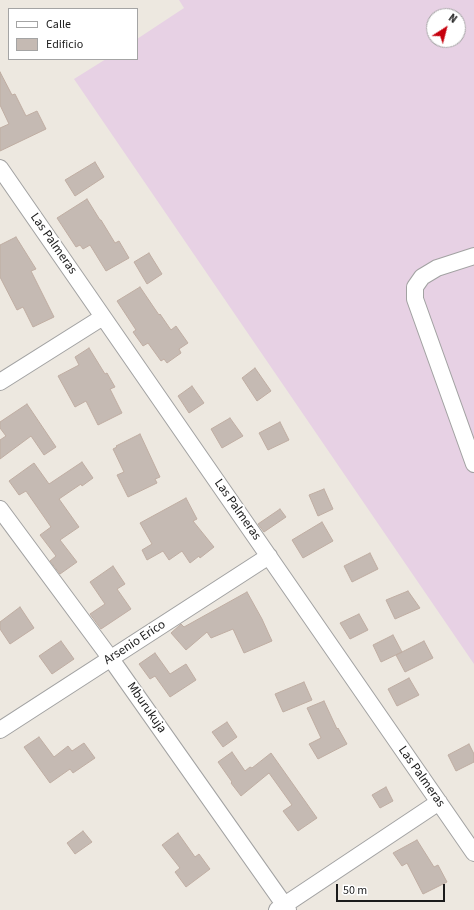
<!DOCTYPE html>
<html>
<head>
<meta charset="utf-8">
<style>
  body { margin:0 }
  #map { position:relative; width:474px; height:910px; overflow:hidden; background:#ede8e0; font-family:"Source Sans 3",sans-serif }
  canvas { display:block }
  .legend { position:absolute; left:8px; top:8px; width:130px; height:52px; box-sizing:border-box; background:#fff; border:1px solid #a4a4a4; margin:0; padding:5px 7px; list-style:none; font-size:12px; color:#1b1b1b }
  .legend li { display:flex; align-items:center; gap:8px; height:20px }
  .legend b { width:20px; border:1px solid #a4a4a4 }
  .north { position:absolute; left:426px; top:8px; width:40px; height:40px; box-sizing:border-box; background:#fff; border:1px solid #a4a4a4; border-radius:50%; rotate:36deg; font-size:11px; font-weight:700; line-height:16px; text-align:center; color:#1b1b1b }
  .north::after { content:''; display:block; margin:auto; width:14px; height:18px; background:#c6000d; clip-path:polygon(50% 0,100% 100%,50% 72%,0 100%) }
  .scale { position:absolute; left:336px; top:884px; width:109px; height:18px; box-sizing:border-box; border:2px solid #1b1b1b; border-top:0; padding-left:5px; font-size:12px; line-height:14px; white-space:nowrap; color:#1b1b1b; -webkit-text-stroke:3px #fff; paint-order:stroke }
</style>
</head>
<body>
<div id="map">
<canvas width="474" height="910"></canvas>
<ul class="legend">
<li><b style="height:5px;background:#fff"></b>Calle</li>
<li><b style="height:11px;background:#c5bab3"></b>Edificio</li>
</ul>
<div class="north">N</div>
<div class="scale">50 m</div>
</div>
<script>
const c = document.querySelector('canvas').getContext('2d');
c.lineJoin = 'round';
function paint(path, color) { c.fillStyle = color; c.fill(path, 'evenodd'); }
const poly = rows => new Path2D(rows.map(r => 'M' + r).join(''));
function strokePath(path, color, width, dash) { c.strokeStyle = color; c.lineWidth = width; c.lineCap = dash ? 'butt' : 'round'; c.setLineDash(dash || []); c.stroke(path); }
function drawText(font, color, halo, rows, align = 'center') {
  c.font = font + ' "Source Sans 3",sans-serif'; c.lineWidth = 4; c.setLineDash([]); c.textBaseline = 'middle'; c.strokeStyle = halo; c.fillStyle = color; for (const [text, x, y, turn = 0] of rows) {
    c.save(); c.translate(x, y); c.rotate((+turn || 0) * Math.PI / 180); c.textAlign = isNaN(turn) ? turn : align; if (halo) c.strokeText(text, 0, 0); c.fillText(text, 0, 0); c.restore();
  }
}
paint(poly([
  [179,0,474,0,474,664,74,79,106,59,137,59,137,39,184,8],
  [434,16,458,16,458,40,434,40]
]), '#e7d1e4');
const building = poly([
  [0,72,12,95,15,94,26,116,37,111,46,129,0,151,0,128,9,124,0,105,0,72],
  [95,162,104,177,75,196,65,180,95,162],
  [87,199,100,220,101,220,115,243,119,241,129,258,106,271,90,245,83,249,80,245,76,247,57,218,87,199],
  [16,237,36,269,31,271,54,317,33,327,23,307,17,310,0,277,0,245,16,237],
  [149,253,162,274,147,284,134,262,149,253],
  [140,287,159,315,160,314,171,330,176,326,188,343,179,349,181,353,167,363,164,359,161,361,148,343,143,346,133,332,136,330,117,301,140,287],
  [89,348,105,374,107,373,115,387,110,389,122,413,98,425,86,401,75,407,58,376,79,365,75,357,89,348],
  [255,368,271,391,257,401,242,378,255,368],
  [192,386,204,403,189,413,178,396,192,386],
  [27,404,56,447,44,455,31,436,0,459,0,440,6,436,0,428,0,422,27,404],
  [230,418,243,436,222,448,211,429,230,418],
  [280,422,289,440,268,450,259,433,280,422],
  [140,434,160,477,155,479,157,483,128,497,117,475,124,472,113,449,117,447,116,446,140,434],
  [82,462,93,478,82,486,81,484,59,499,79,527,60,540,77,562,60,574,50,561,56,556,40,535,51,527,26,491,19,495,9,481,34,463,49,484,82,462],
  [324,489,333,509,318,516,309,495,324,489],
  [186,498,197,519,193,521,214,547,200,558,199,556,190,563,182,551,169,560,163,551,147,560,142,550,152,544,140,523,186,498],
  [280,509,286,517,264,532,258,524,280,509],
  [322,522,333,541,303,558,292,540,322,522],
  [370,553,378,569,352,582,344,566,370,553],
  [113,566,125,584,117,589,131,609,101,629,90,614,105,604,90,582,113,566],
  [408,591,420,608,395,619,386,600,408,591],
  [247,592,262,619,272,641,244,653,233,629,211,638,207,632,186,650,171,633,181,624,184,627,247,592],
  [20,607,34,628,10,644,0,629,0,622,20,607],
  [359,614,368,630,350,639,340,623,359,614],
  [393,635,402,652,381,662,373,645,393,635],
  [61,641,74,659,52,674,39,656,61,641],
  [424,641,433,658,405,672,396,655,424,641],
  [155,653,170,674,186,664,196,680,170,697,155,676,150,679,139,664,155,653],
  [409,678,419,695,397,706,388,689,409,678],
  [304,682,312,700,283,712,275,694,304,682],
  [324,701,337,729,338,728,347,744,318,759,309,744,321,738,307,708,324,701],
  [227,722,237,737,223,747,212,732,227,722],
  [39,737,54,757,68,746,72,751,84,743,95,758,73,773,70,769,50,783,24,747,39,737],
  [469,744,474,754,474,762,456,771,448,755,469,744],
  [232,752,245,771,250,767,252,768,271,753,317,818,298,831,283,811,292,805,269,773,241,796,231,783,232,782,218,762,232,752],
  [386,787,393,801,380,808,372,795,386,787],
  [83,831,92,842,75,854,67,843,83,831],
  [178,833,195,857,199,854,210,869,186,887,175,872,180,868,162,845,178,833],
  [417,840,434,867,438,865,447,882,423,894,407,863,402,866,393,853,417,840]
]);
paint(building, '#c5bab3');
strokePath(building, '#bfada2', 1);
const minor = poly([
  [0,168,474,853],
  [474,256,437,268,422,277,415,287,415,299,474,464],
  [0,382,103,317],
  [0,509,111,659,288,910],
  [0,730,269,556],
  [277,910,439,802]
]);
strokePath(minor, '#a2a2a2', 18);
strokePath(minor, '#fff', 16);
drawText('13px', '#1b1b1b', '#fff', [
  ["Las Palmeras",53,244,55],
  ["Las Palmeras",237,510,55],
  ["Arsenio Erico",135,643,-33],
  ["Mburukuja",146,708,55],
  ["Las Palmeras",421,777,55]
]);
</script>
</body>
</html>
